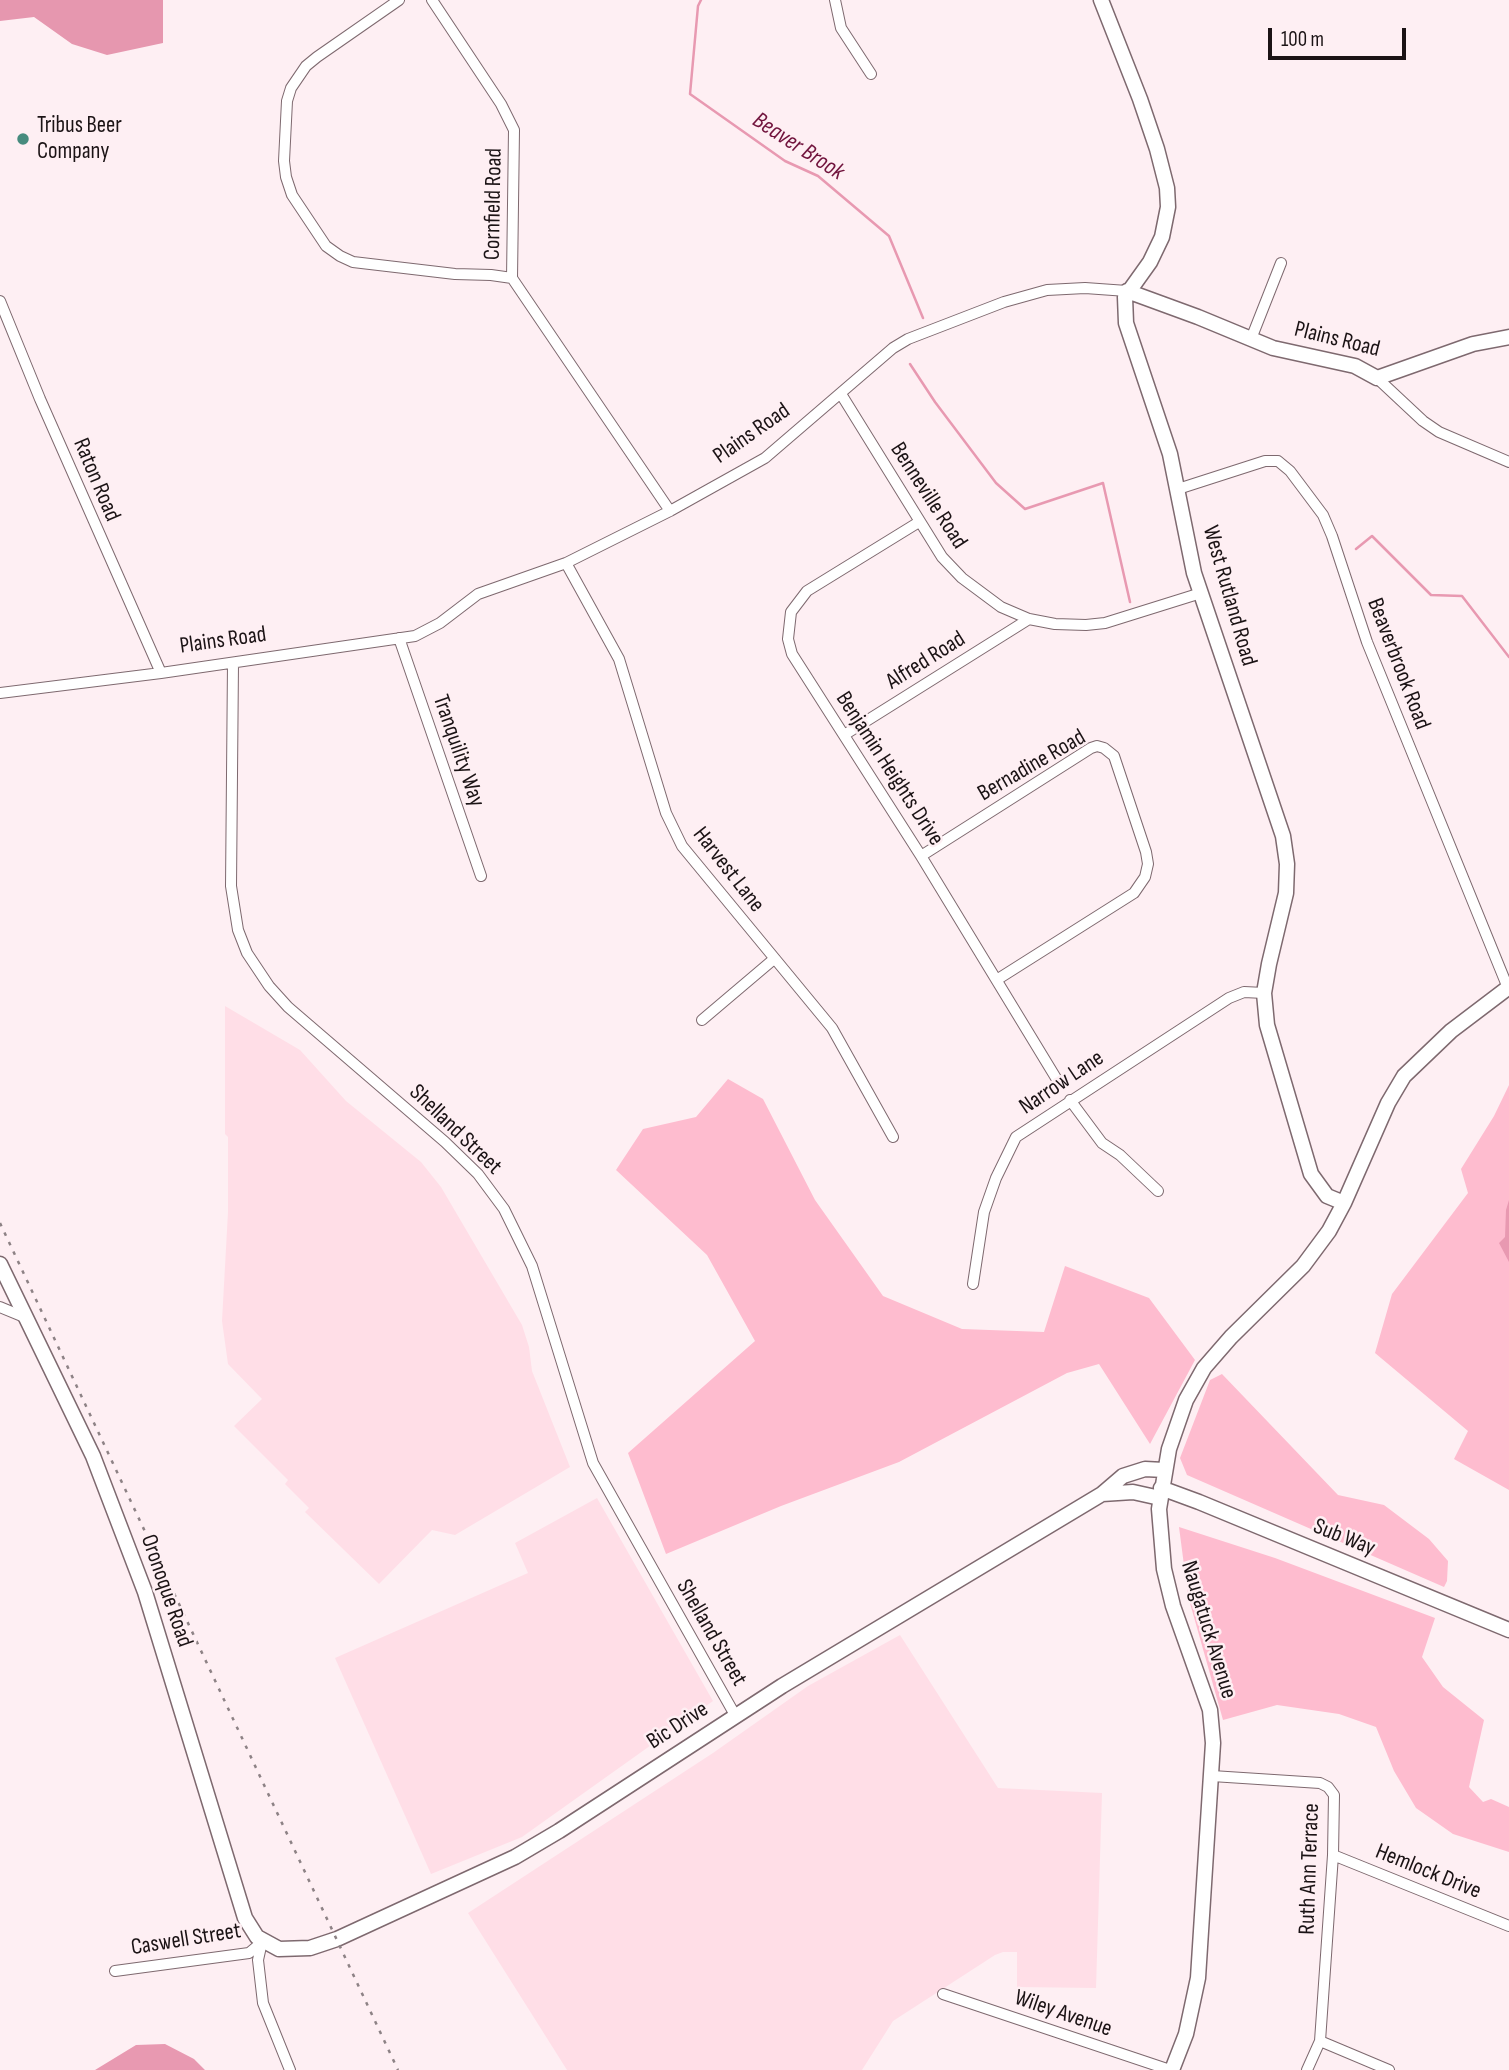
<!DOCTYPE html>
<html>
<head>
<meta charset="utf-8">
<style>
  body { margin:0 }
  #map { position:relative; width:1509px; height:2070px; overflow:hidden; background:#feeff3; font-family:"Sofia Sans Condensed",sans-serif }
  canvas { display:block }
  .scale { position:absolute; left:1268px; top:28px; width:138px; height:32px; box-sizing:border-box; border:4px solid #1b1315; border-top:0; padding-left:9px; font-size:21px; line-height:24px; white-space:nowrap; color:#1b1315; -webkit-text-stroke:5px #feeff3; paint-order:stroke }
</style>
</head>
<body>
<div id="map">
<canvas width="1509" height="2070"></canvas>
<div class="scale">100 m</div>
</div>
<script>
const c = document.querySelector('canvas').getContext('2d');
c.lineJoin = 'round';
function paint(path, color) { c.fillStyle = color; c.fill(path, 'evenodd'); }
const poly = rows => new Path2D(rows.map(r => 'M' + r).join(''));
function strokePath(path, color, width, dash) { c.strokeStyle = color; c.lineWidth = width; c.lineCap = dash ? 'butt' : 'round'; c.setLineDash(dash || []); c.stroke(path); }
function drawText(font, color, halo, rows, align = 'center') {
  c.font = font + ' "Sofia Sans Condensed",sans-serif'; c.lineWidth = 5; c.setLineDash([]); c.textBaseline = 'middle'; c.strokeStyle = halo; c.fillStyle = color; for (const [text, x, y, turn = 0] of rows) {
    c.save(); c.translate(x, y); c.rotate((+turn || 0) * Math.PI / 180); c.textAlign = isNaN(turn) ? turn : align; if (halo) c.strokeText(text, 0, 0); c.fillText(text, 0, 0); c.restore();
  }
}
paint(poly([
  [225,1006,300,1050,346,1101,421,1162,441,1187,522,1325,529,1347,532,1371,570,1467,455,1535,432,1530,379,1584,305,1512,309,1508,285,1484,288,1480,234,1426,262,1399,228,1364,222,1321,228,1212,228,1137,225,1134],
  [597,1498,713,1701,522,1837,431,1874,335,1658,528,1573,515,1543],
  [900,1635,998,1788,1102,1793,1096,1988,1017,1987,1017,1952,1003,1952,995,1955,893,2021,862,2070,567,2070,468,1913,713,1753,808,1686]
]), '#ffdee7');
paint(poly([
  [728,1079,763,1099,815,1200,883,1296,962,1329,1044,1332,1065,1266,1149,1298,1195,1360,1150,1444,1099,1364,1067,1373,899,1462,781,1506,666,1554,628,1453,755,1341,707,1255,616,1170,643,1129,696,1117],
  [1509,1085,1509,1490,1454,1459,1468,1431,1375,1353,1392,1294,1468,1193,1461,1169,1494,1116],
  [1222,1374,1338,1495,1384,1505,1429,1539,1448,1561,1447,1581,1444,1587,1187,1475,1180,1458,1210,1380],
  [1179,1527,1275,1558,1435,1618,1422,1657,1443,1687,1484,1720,1469,1787,1483,1802,1491,1799,1509,1807,1509,1852,1453,1834,1416,1808,1394,1771,1376,1727,1339,1714,1277,1705,1223,1720,1188,1596]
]), '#febccf');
paint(poly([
  [0,0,163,0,163,43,107,55,72,44,34,17,0,21]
]), '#e697af');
paint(poly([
  [1509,1200,1509,1262,1499,1243,1505,1237,1506,1210],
  [165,2044,194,2059,205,2070,95,2070,136,2045]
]), '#e899b1');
strokePath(poly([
  [701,0,698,6,690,94,785,161,818,176,889,236,923,318],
  [910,364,935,402,996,483,1025,509,1103,483,1130,602],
  [1356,549,1372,536,1431,595,1462,596,1509,657]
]), '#e899b1', 2.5);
const street = poly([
  [399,0,317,57,306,66,291,88,287,101,284,161,286,177,292,195,326,246,340,256,353,262,455,274,491,275,512,278],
  [432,0,501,104,514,130,512,278,670,511],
  [835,0,841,28,871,74],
  [0,301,40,399,161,673],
  [1251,339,1281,263],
  [1377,378,1423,421,1439,432,1509,462],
  [841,394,942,557,962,578,1001,607,1029,619,1055,624,1086,625,1105,623,1201,593],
  [1178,489,1265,461,1278,461,1290,471,1323,515,1332,536,1367,642,1508,988],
  [919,522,807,591,791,612,788,639,792,654,921,856,1056,1078],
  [566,563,619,659,666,813,682,846,832,1028,893,1137],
  [399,638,481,876],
  [233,663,231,886,238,930,247,953,269,986,288,1007,445,1142,478,1174,504,1209,532,1266,593,1463,735,1715],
  [0,693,161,673,415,636,440,623,478,594,566,563,670,511,765,458,893,348,908,339,1004,302,1047,290,1085,288,1127,291],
  [844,735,1029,619],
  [921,856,1091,748,1097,746,1104,748,1114,756,1146,852,1148,864,1145,877,1134,893,998,979],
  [702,1020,774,959],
  [1070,1100,1102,1143,1120,1155,1158,1191],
  [973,1284,984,1212,996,1178,1016,1137,1229,998,1244,992,1264,993],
  [0,1307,24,1317],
  [1212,1776,1320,1783,1328,1787,1334,1795,1333,1855,1320,2041,1307,2070],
  [1333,1855,1509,1926],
  [262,1942,258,1960,263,2003,290,2070],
  [115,1971,249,1953,262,1942],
  [943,1994,1170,2070],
  [1320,2041,1389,2070]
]);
const secondary = poly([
  [1101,0,1140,99,1157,149,1167,188,1168,207,1162,237,1150,262,1125,297,1126,323,1170,454,1194,573,1283,836,1287,864,1286,893,1269,964,1264,993,1267,1025,1311,1174,1327,1196,1344,1203],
  [1127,291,1198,317,1273,348,1355,366,1377,378,1473,344,1509,337],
  [0,1264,93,1456,145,1592,245,1918,257,1937,279,1949,310,1948,337,1939,515,1857,559,1831,782,1686,1102,1494,1123,1476,1145,1469,1164,1470],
  [1161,1488,1199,1502,1509,1630],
  [1102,1494,1133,1492,1160,1498],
  [1172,2070,1186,2034,1198,1978,1213,1743,1210,1710,1173,1606,1164,1569,1159,1509,1169,1449,1186,1400,1204,1368,1231,1337,1303,1266,1329,1231,1344,1203,1388,1103,1404,1076,1451,1031,1509,987]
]);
strokePath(street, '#7e696f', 12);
strokePath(secondary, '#7e696f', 17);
strokePath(street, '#fff', 10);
strokePath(secondary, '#fff', 14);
strokePath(poly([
  [0,1223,398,2070]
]), '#8d8285', 2.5, [3.5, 7]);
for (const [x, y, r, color] of [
  [23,139,7,"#478b7e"]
]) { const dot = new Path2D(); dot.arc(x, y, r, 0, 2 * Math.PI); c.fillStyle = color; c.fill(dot); strokePath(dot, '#feeff3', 2.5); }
drawText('23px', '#1b1315', '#feeff3', [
  ["Tribus Beer",37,126],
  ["Company",37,152]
], 'left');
drawText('23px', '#1b1315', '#feeff3', [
  ["Cornfield Road",494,204,-89],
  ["Plains Road",1337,340,14],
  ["Plains Road",752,434,-35],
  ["Raton Road",96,480,67],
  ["Benneville Road",928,496,57],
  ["West Rutland Road",1229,596,74],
  ["Plains Road",223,641,-8],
  ["Alfred Road",926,661,-32],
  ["Beaverbrook Road",1398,664,69],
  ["Tranquility Way",458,751,71],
  ["Bernadine Road",1032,766,-30],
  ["Benjamin Heights Drive",889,769,57],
  ["Harvest Lane",728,870,52],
  ["Narrow Lane",1062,1083,-34],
  ["Shelland Street",455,1130,44],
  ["Sub Way",1344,1538,22],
  ["Oronoque Road",166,1591,71],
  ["Naugatuck Avenue",1208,1630,73],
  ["Shelland Street",711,1633,60],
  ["Bic Drive",678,1726,-33],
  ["Ruth Ann Terrace",1310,1869,-88],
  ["Hemlock Drive",1428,1872,22],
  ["Caswell Street",186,1940,-9],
  ["Wiley Avenue",1063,2014,19]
]);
drawText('italic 24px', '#71143d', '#feeff3', [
  ["Beaver Brook",798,147,33]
]);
</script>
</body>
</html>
